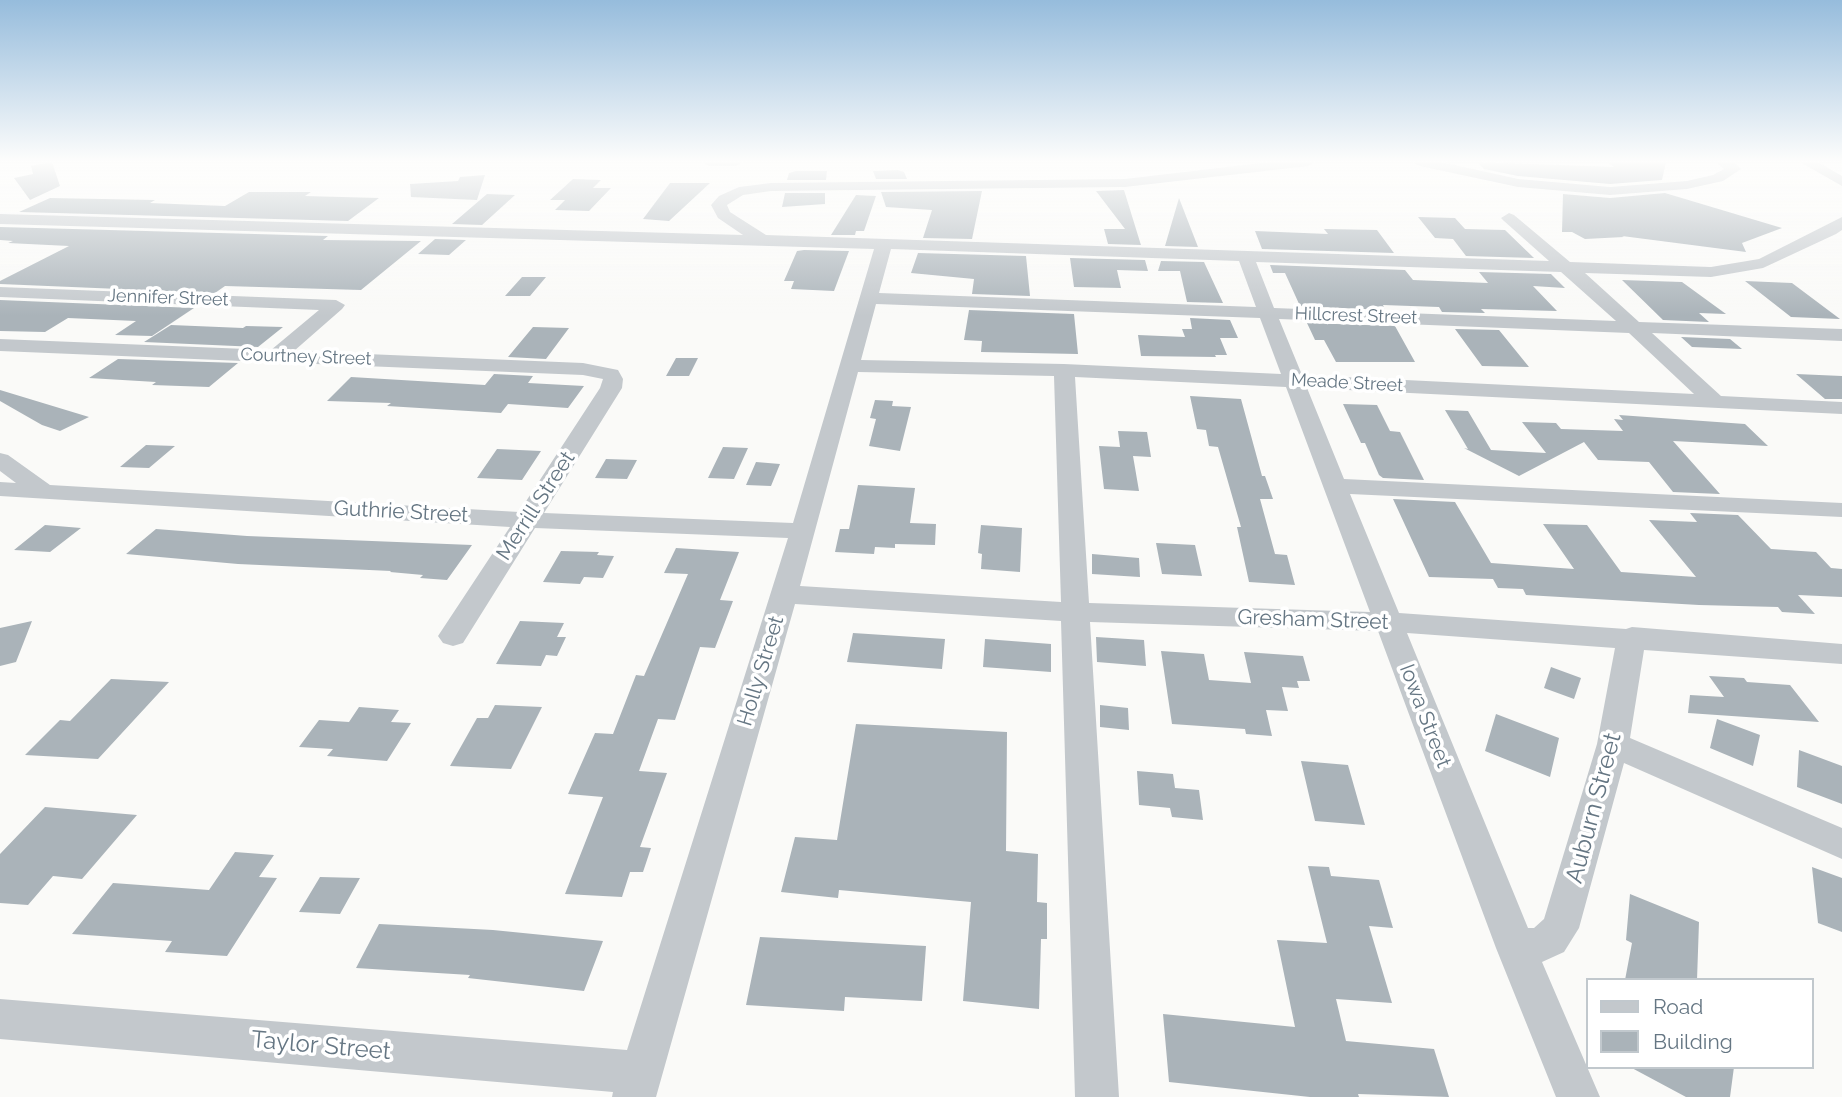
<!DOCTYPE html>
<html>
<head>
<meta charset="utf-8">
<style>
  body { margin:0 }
  #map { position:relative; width:1842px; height:1097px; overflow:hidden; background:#fafaf8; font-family:Raleway,sans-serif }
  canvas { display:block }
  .legend { position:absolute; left:1586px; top:978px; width:228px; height:91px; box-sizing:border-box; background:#fff; border:2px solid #c1c8cd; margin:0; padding:9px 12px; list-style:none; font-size:21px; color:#657683 }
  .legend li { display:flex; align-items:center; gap:14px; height:35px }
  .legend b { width:35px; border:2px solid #c1c8cd }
</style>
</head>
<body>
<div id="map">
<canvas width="1842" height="1097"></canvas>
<ul class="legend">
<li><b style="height:9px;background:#c3c8cc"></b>Road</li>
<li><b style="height:19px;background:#aab3b9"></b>Building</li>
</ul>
</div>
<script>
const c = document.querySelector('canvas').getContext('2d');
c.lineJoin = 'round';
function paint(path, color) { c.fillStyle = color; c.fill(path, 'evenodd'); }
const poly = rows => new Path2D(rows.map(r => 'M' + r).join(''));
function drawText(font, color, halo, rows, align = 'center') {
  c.font = font + ' Raleway,sans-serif'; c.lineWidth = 7; c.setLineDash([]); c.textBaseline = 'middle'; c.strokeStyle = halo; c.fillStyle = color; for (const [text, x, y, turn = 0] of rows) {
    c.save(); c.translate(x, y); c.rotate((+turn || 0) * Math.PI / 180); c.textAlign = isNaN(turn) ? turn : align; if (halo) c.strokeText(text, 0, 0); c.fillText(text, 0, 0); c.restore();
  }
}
paint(poly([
  [52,162,60,186,30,200,14,178,33,174,31,166],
  [1477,162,1614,167,1607,162,1666,162,1662,180,1610,184,1518,176,1484,169],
  [898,170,904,172,907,179,876,179,873,171],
  [796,171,827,171,826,180,787,180,789,173],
  [485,175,477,200,411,197,410,184,458,181,460,177],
  [573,179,601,180,593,188,611,188,589,211,555,210,565,200,550,200],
  [670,183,710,183,669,221,643,219],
  [1124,190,1140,242,1141,245,1108,244,1104,229,1125,229,1096,191],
  [982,191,972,239,923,238,932,210,886,207,881,192],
  [249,192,311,192,305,196,379,198,348,221,19,212,50,198,155,200,150,203,225,206],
  [785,193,825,193,825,204,782,207],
  [1665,193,1782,228,1742,243,1746,252,1622,236,1624,237,1585,239,1572,232,1562,232,1563,194,1610,198],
  [487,194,515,195,482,225,452,224],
  [856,195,876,196,864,231,856,231,855,235,831,235],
  [1179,198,1198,247,1165,246],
  [1418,217,1455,218,1465,229,1505,230,1534,258,1466,256,1453,239,1435,238],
  [0,227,328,236,323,240,421,241,361,290,225,286,215,293,0,284,0,281,69,246,8,243,13,241,0,240],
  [1324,229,1377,230,1394,253,1262,249,1255,231,1328,234],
  [435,239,466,240,449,255,418,254],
  [804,250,849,251,834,291,791,289,794,281,784,281,797,251],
  [918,253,1026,256,1030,296,972,294,974,279,911,273],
  [1070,258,1145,260,1148,271,1117,270,1121,288,1074,287],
  [1161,261,1204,262,1223,303,1187,302,1180,271,1158,271],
  [1270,265,1405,270,1413,280,1488,283,1479,272,1551,274,1565,288,1533,286,1557,311,1481,309,1485,313,1442,312,1439,307,1383,305,1385,310,1300,306,1285,273,1273,273],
  [522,277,546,277,530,296,505,296],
  [1622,280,1682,282,1726,314,1699,313,1709,322,1663,320],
  [1745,281,1792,283,1840,319,1791,317],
  [0,300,194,308,152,336,115,335,136,321,68,318,45,332,0,331],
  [969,310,1074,314,1078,354,981,352,982,341,964,340],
  [1190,318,1230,320,1238,338,1220,338,1227,355,1215,355,1216,357,1141,356,1138,335,1185,337,1182,329,1192,329],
  [1307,323,1395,326,1415,362,1336,362,1324,340,1315,340],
  [171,325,243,328,246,326,283,327,258,347,144,342],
  [533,327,569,328,546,359,508,357],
  [1455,329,1499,330,1529,367,1482,366],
  [1681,337,1730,339,1742,349,1692,347],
  [676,358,698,358,689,376,666,376],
  [118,359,238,363,209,387,152,385,156,382,89,378],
  [494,374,533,376,528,383,584,386,568,408,508,404,501,413,387,406,391,403,327,401,351,377,485,385],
  [1796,374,1842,376,1842,399,1825,399],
  [0,390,89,417,60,431,42,425,0,401],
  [1190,396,1241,399,1262,476,1265,476,1273,499,1260,499,1275,554,1287,555,1295,585,1249,582,1237,527,1241,527,1218,447,1209,446,1206,430,1197,429],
  [875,400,893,401,892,406,911,407,900,451,869,446,876,419,870,418],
  [1343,404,1377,405,1390,431,1400,432,1424,480,1383,478,1379,475,1365,443,1361,443],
  [1445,410,1468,411,1491,450,1546,453,1522,422,1556,423,1561,429,1623,431,1614,419,1623,420,1619,415,1745,424,1768,446,1673,441,1720,494,1673,492,1649,462,1598,460,1584,442,1519,476,1464,448,1468,449],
  [1118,431,1147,432,1151,457,1133,456,1139,491,1104,489,1099,446,1120,447],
  [146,445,175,446,149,468,120,467],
  [723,447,748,448,734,479,708,478],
  [497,449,541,451,522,480,477,478],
  [606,459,637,460,627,479,595,478],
  [756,462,780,464,771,486,746,485],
  [858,485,915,488,910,523,936,524,935,545,895,544,895,548,875,547,874,554,835,552,840,529,849,529],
  [1393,499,1455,502,1491,563,1574,569,1543,524,1587,525,1621,572,1696,577,1649,520,1697,522,1690,513,1738,515,1771,549,1816,552,1831,568,1842,569,1842,597,1798,595,1815,614,1782,612,1778,607,1699,605,1526,595,1523,589,1498,588,1493,579,1429,577],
  [45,525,81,528,50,552,14,550],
  [981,525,1022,528,1020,572,981,569,982,554,978,553],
  [156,529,247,536,472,545,447,580,420,578,423,575,390,572,391,571,238,564,126,554],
  [1156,543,1195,545,1202,576,1162,574],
  [676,548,739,552,720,600,733,601,715,648,700,647,675,720,658,719,639,771,667,773,640,847,651,848,643,872,630,872,622,897,565,894,603,797,568,794,595,733,613,734,636,675,644,676,688,574,664,573],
  [561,551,599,552,597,555,614,556,603,578,584,577,580,584,543,582],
  [1092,554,1139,558,1140,577,1092,574],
  [32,621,16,662,0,666,0,628],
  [520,621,564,623,557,637,566,637,557,656,546,655,541,666,496,664],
  [853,633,945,639,942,669,847,662],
  [1096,637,1144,640,1146,666,1097,662],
  [985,639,1051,644,1051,672,983,667],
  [1161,651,1204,654,1209,680,1251,683,1244,652,1303,656,1310,681,1297,681,1299,688,1282,687,1288,711,1266,710,1272,736,1246,734,1245,729,1172,724],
  [1551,667,1581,678,1574,699,1544,688],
  [1709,676,1744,678,1747,682,1790,685,1819,722,1688,713,1690,695,1724,697],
  [111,679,169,682,98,759,25,755,60,720,70,721],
  [495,705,542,707,511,769,450,766,477,718,488,718],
  [1100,705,1128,708,1129,730,1100,727],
  [359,707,399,710,391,722,411,723,387,761,327,756,333,749,299,747,319,720,349,722],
  [1496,714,1559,738,1550,777,1485,751],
  [1717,719,1760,735,1753,766,1710,748],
  [856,724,1007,732,1006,851,1038,854,1037,902,1047,903,1047,939,1041,939,1039,1009,963,1001,971,902,839,890,838,898,781,892,795,837,837,840],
  [1799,750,1842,766,1842,804,1797,787],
  [1301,761,1348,765,1365,825,1315,821],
  [1137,771,1173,774,1175,788,1199,790,1203,820,1172,817,1170,808,1139,805],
  [45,807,137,815,82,879,53,876,28,905,0,903,0,854],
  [235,852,274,855,259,877,277,878,227,956,165,952,172,941,72,934,113,883,209,890],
  [1308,866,1329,867,1331,876,1379,880,1393,928,1369,926,1392,1003,1336,999,1346,1041,1434,1049,1449,1097,1358,1094,1359,1097,1310,1097,1169,1082,1163,1014,1295,1027,1277,940,1327,943],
  [1812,867,1842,878,1842,932,1818,923],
  [320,877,360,878,340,914,299,912],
  [1630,894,1699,922,1697,980,1625,980,1632,943,1626,940],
  [379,924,493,930,603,941,584,991,468,978,470,975,356,968],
  [760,937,926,946,922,1001,845,997,844,1011,746,1005],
  [1630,1067,1734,1067,1730,1097,1686,1097]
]), '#aab3b9');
paint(poly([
  [702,162,743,162,736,166,709,166,702,162],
  [1269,162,1315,162,1308,166,1125,187,771,191,743,195,727,205,730,212,766,235,1549,261,1504,221,1501,218,1509,213,1514,215,1570,262,1711,267,1759,259,1842,217,1842,230,1836,234,1763,268,1711,277,1585,273,1639,322,1842,329,1842,341,1652,333,1721,396,1842,402,1842,414,1307,388,1344,479,1842,503,1842,517,1350,494,1399,613,1626,629,1632,627,1842,644,1842,664,1644,650,1630,738,1842,828,1842,859,1624,763,1579,928,1564,952,1542,962,1600,1097,1556,1097,1496,948,1378,631,1090,622,1119,1097,1075,1097,1061,621,795,604,656,1097,612,1097,613,1092,0,1039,0,999,627,1050,788,538,535,528,463,643,453,646,443,643,438,636,510,527,0,496,0,482,16,483,0,471,0,453,8,455,50,485,519,512,600,388,603,379,583,375,0,351,0,339,271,350,319,310,0,297,0,287,336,300,345,305,342,309,294,351,583,363,618,370,623,379,622,388,544,513,793,523,874,249,0,224,0,214,743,235,718,218,711,205,719,196,739,187,771,183,1125,179,1269,162],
  [891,249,1239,261,1256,307,879,293,891,249],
  [1256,262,1561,272,1616,321,1274,308,1256,262],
  [876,304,1260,318,1281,374,1064,364,861,360,876,304],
  [1279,319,1629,333,1694,394,1302,375,1279,319],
  [858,372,1054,376,1061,602,800,586,858,372],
  [1075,377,1286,387,1370,612,1089,603,1075,377],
  [1407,633,1615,648,1597,744,1544,919,1534,928,1528,928,1407,633],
  [1413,162,1441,162,1518,179,1610,187,1687,181,1713,175,1724,169,1716,162,1733,162,1741,169,1723,181,1687,189,1610,195,1518,187,1420,166,1413,162],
  [1800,162,1818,162,1842,176,1842,186,1800,162]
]), '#c3c8cc');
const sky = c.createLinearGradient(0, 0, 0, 316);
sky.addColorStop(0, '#96bcdc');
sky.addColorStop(0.51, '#fdfdfc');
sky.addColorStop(1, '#fdfdfc00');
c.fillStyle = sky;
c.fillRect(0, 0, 1842, 316);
drawText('18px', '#657683', '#fff', [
  ["Jennifer Street",168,298,2],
  ["Hillcrest Street",1356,316,2],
  ["Courtney Street",306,357,2],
  ["Meade Street",1347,383,3]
]);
drawText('21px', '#657683', '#fff', [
  ["Merrill Street",536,506,-57],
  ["Guthrie Street",401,512,3],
  ["Gresham Street",1313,620,2],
  ["Holly Street",761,671,-73],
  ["Iowa Street",1425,716,69]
]);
drawText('24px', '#657683', '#fff', [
  ["Auburn Street",1594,808,-75],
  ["Taylor Street",321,1046,5]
]);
</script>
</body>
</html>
